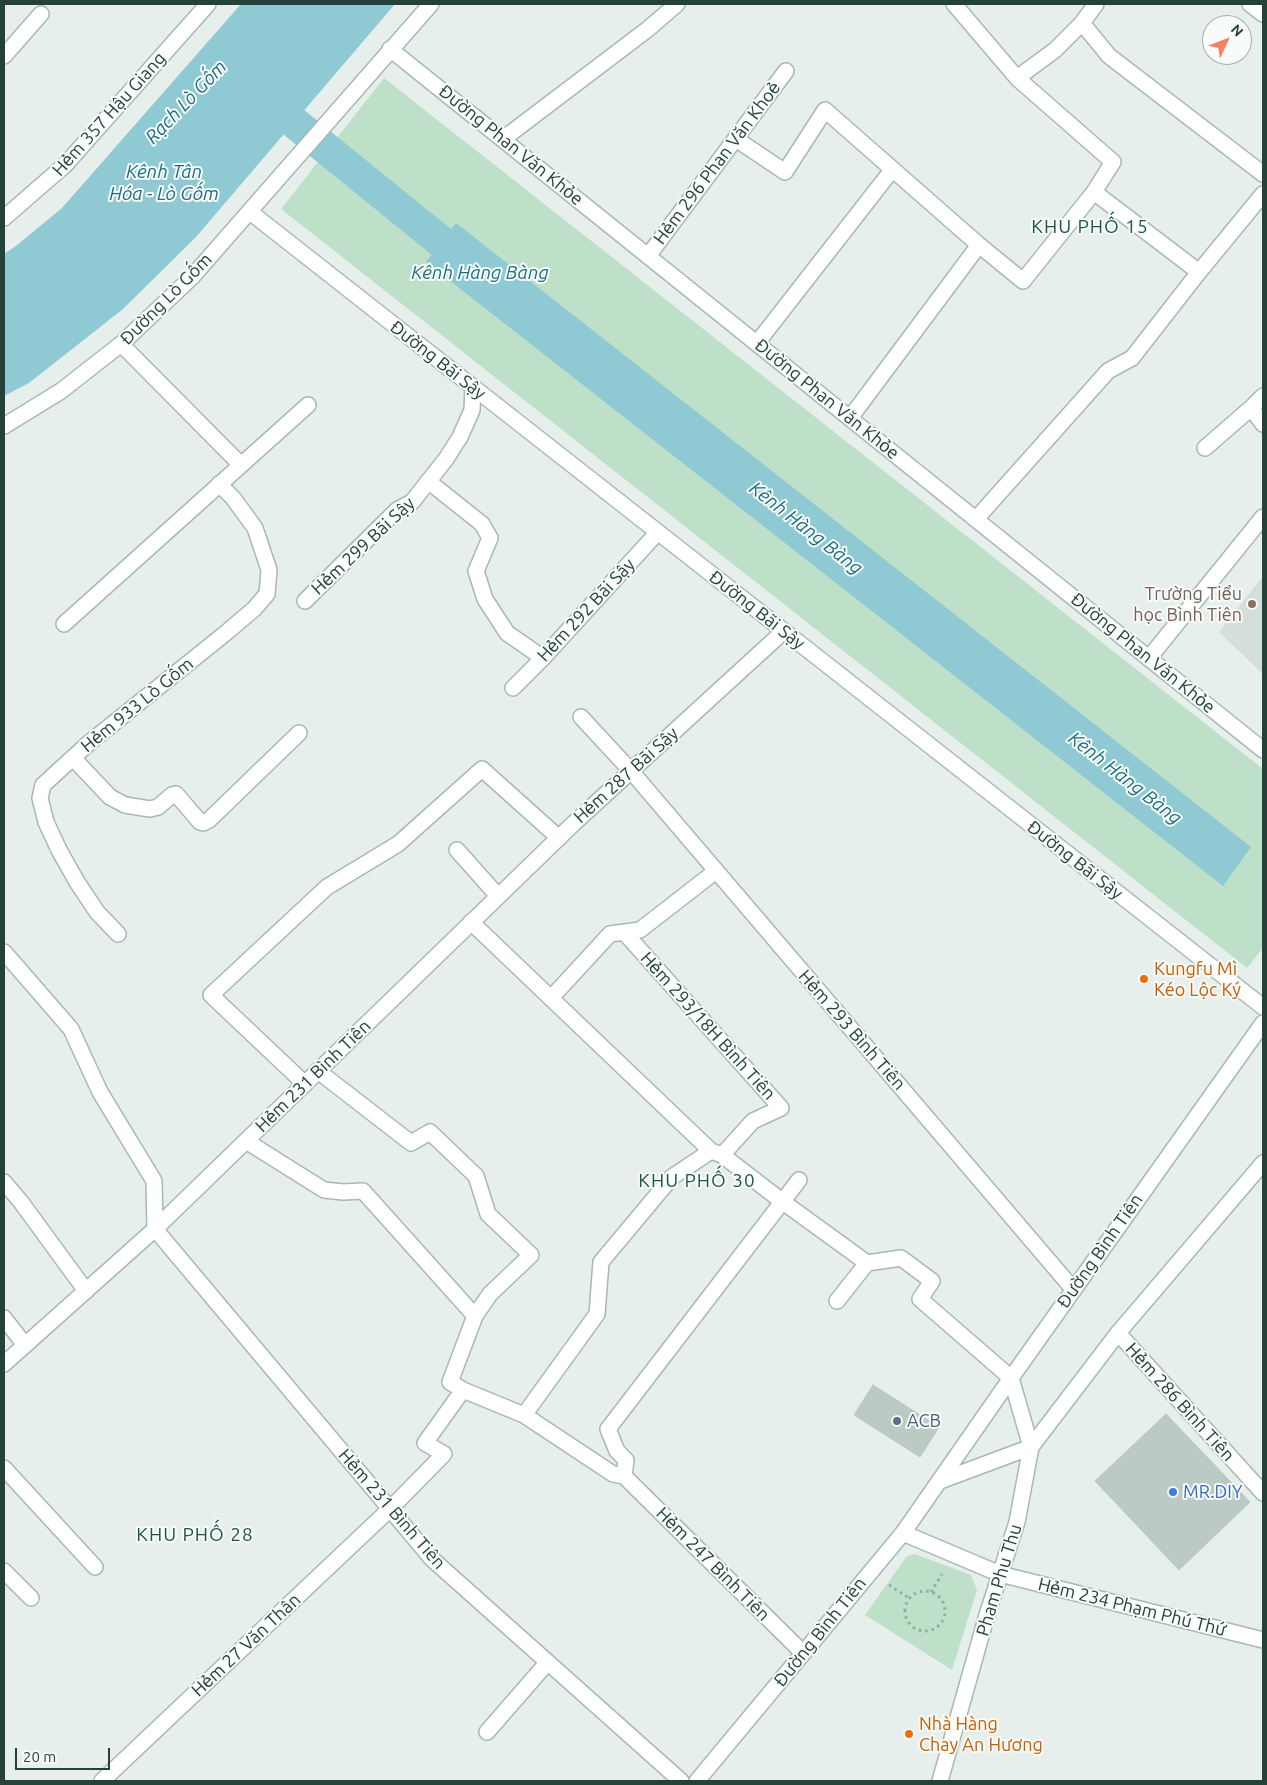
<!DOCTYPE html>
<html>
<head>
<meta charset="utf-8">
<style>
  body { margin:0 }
  #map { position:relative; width:1267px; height:1785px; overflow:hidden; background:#e6efeb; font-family:Ubuntu,sans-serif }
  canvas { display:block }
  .frame { position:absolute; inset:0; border:5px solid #24423a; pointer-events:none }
  .north { position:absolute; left:1202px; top:15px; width:50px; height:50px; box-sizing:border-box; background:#f7fbf9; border:1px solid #a3b1ad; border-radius:50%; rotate:47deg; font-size:14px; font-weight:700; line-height:20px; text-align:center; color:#24423a }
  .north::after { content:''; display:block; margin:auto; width:18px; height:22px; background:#f4845f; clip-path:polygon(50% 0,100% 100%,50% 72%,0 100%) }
  .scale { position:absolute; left:15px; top:1748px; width:95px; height:22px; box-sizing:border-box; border:2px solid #24423a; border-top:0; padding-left:6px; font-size:15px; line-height:18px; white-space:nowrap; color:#24423a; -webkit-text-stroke:4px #f7fbf9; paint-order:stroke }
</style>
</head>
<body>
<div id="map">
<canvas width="1267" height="1785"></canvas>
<div class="frame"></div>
<div class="north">N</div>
<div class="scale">20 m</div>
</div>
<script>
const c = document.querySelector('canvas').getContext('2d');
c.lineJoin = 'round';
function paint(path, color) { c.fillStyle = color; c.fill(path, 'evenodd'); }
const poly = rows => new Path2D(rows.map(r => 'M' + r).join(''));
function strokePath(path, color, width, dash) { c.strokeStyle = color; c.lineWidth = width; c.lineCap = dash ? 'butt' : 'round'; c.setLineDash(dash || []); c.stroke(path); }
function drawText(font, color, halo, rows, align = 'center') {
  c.font = font + ' Ubuntu,sans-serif'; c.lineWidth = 4; c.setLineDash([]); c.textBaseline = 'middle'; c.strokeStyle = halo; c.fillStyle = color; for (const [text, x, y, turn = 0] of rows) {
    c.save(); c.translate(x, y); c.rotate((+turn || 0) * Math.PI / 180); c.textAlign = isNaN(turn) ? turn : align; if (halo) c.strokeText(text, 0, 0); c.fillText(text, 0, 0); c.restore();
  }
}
paint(poly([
  [1263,576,1263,674,1219,632]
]), '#d4dfda');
paint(poly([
  [384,78,1263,769,1263,948,1247,968,281,209],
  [915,1554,971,1575,977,1590,952,1670,865,1615,907,1556]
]), '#bfe0c8');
paint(poly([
  [241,4,395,4,196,237,123,309,29,383,4,396,4,254,16,246,62,208],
  [456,223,1251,847,1223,886,426,262]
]), '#8ec9d4');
strokePath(poly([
  [259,94,476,270]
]), '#8ec9d4', 32);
const building = poly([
  [873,1385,939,1427,920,1457,854,1415,873,1385],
  [1166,1414,1250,1502,1179,1570,1095,1481,1166,1414]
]);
paint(building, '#bbcac4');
strokePath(building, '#b8c9c2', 1);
const service = poly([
  [954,4,1017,78,1113,162,1094,192,1199,272],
  [1096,4,1082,23,1109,56,1263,174],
  [1250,4,1263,14],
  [4,56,41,14],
  [1017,78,1055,50,1082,23],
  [503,139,648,29,677,4],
  [736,139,785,172,825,110,979,245,1023,281,1094,192],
  [648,256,786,71],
  [757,343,892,170],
  [1263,396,1251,408,1263,424],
  [850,418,979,245],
  [1205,448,1251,408],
  [428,481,482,524,490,538,476,571,485,599,507,633,543,658],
  [976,519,1108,371,1132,358,1199,272,1263,194],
  [305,601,397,510,412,502,446,459,460,437,472,410,473,387],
  [1149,658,1263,517],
  [513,688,543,658,658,532],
  [581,717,631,771],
  [73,758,110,797,125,805,150,809,158,807,172,795,176,794,200,822,203,823,209,820,299,733],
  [457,850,498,896],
  [471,922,711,1151],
  [624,932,781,1108,753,1121,722,1155],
  [118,934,97,912,77,882,59,850,46,822,40,798,43,785,89,743,227,632,254,609,267,594,269,570,255,528,233,498,219,484],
  [4,952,71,1029,100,1092,154,1181,155,1229],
  [551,998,610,934,640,930,716,871],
  [318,1071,411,1143,430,1132,476,1176,488,1214,531,1255,490,1294,475,1316],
  [305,1084,211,995,327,887,398,844,482,769,559,838],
  [246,1141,324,1190,343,1192,363,1191,475,1316,450,1382,463,1390,524,1415,613,1474,624,1476,803,1653],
  [4,1182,21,1202,86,1291],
  [837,1301,867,1263],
  [4,1318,25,1345],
  [1118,1333,1263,1493],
  [524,1415,597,1314,601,1262,672,1177,711,1151,722,1155,783,1202,867,1263,901,1258,932,1281,920,1299,1011,1378],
  [4,1468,95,1567],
  [624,1476,626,1460,617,1451,608,1429,799,1180],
  [390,1509,444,1454,425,1443,463,1390],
  [4,1571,31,1598],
  [1000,1574,1263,1640],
  [487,1732,547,1663]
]);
const minor = poly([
  [121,344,241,465],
  [64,624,308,405],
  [631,771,1073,1289],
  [155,1229,432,1559,681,1781],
  [4,1364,155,1229,573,824,784,631],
  [102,1781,390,1509]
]);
const tertiary = poly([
  [390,49,1263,750],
  [250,212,1263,1007],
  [4,218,65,165,208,4],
  [4,426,61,391,121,344,192,277,431,4],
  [940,1481,1031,1447],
  [903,1533,1000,1574],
  [697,1781,903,1533,1011,1378]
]);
const secondary = poly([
  [1031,1447,1118,1333,1263,1163],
  [940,1781,987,1615,1017,1522,1031,1447,1011,1378,1263,1023]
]);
strokePath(service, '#a8b8b2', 18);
strokePath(minor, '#a8b8b2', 18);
strokePath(tertiary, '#a8b8b2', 18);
strokePath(secondary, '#a4bbb3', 18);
strokePath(poly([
  [889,1585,909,1598],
  '905 1611a20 20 0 1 1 40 0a20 20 0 1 1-40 0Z',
  [931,1592,942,1574]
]), '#86b3a5', 3, [2.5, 4]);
strokePath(service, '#fff', 15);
strokePath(minor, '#fff', 15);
strokePath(tertiary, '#fff', 15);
strokePath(secondary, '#fff', 15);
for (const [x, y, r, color] of [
  [1252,604,5,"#8d6e63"],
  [1144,979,5,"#e8710a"],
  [897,1421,5,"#5c6f8a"],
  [1173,1492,5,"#3f7fe0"],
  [909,1734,5,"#e8710a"]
]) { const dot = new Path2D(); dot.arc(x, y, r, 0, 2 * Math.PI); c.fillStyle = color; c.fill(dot); strokePath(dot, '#f7fbf9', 2); }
drawText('18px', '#24423a', '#f7fbf9', [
  ["Hẻm 357 Hậu Giang",109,114,-48],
  ["Đường Phan Văn Khỏe",511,145,39],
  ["Hẻm 296 Phan Văn Khoẻ",717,163,-53],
  ["Đường Lò Gốm",166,299,-45],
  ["Đường Bãi Sậy",438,360,38],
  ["Đường Phan Văn Khỏe",827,399,39],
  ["Hẻm 299 Bãi Sậy",363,546,-43],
  ["Hẻm 292 Bãi Sậy",586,610,-47],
  ["Đường Bãi Sậy",757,610,38],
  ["Đường Phan Văn Khỏe",1143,653,39],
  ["Hẻm 933 Lò Gốm",137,705,-39],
  ["Hẻm 287 Bãi Sậy",626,775,-42],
  ["Đường Bãi Sậy",1075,860,38],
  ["Hẻm 293/18H Bình Tiên",708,1026,48],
  ["Hẻm 293 Bình Tiên",852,1030,49],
  ["Hẻm 231 Bình Tiên",313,1076,-44],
  ["Đường Bình Tiên",1100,1251,-55],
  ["Hẻm 286 Bình Tiên",1180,1402,48],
  ["Hẻm 231 Bình Tiên",392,1509,49],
  ["Hẻm 247 Bình Tiên",713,1564,45],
  ["Pham Phu Thu",999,1580,-73],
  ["Hẻm 234 Phạm Phú Thứ",1132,1607,14],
  ["Đường Bình Tiên",820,1632,-51],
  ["Hẻm 27 Văn Thân",246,1645,-43]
]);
drawText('18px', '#785e54', '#f7fbf9', [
  ["Trường Tiểu",1242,594],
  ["học Bình Tiên",1242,615]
], 'right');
drawText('18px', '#c56008', '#f7fbf9', [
  ["Kungfu Mì",1154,969],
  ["Kéo Lộc Ký",1154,990],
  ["Nhà Hàng",919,1724],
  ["Chay An Hương",919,1745]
], 'left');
drawText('18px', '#4e5e75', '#f7fbf9', [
  ["ACB",907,1421]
], 'left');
drawText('18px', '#366cbe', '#f7fbf9', [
  ["MR.DIY",1183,1492]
], 'left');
drawText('italic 19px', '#1c6f80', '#f7fbf9', [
  ["Rạch Lò Gốm",186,102,-46],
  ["Kênh Tân",164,172],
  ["Hóa - Lò Gốm",164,194],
  ["Kênh Hàng Bàng",480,273],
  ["Kênh Hàng Bàng",806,528,38],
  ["Kênh Hàng Bàng",1125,778,38]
]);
c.letterSpacing = '1px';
drawText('19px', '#1f5548', '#f7fbf9', [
  ["KHU PHỐ 15",1090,227],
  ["KHU PHỐ 30",697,1181],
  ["KHU PHỐ 28",195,1535]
]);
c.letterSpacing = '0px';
</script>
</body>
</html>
